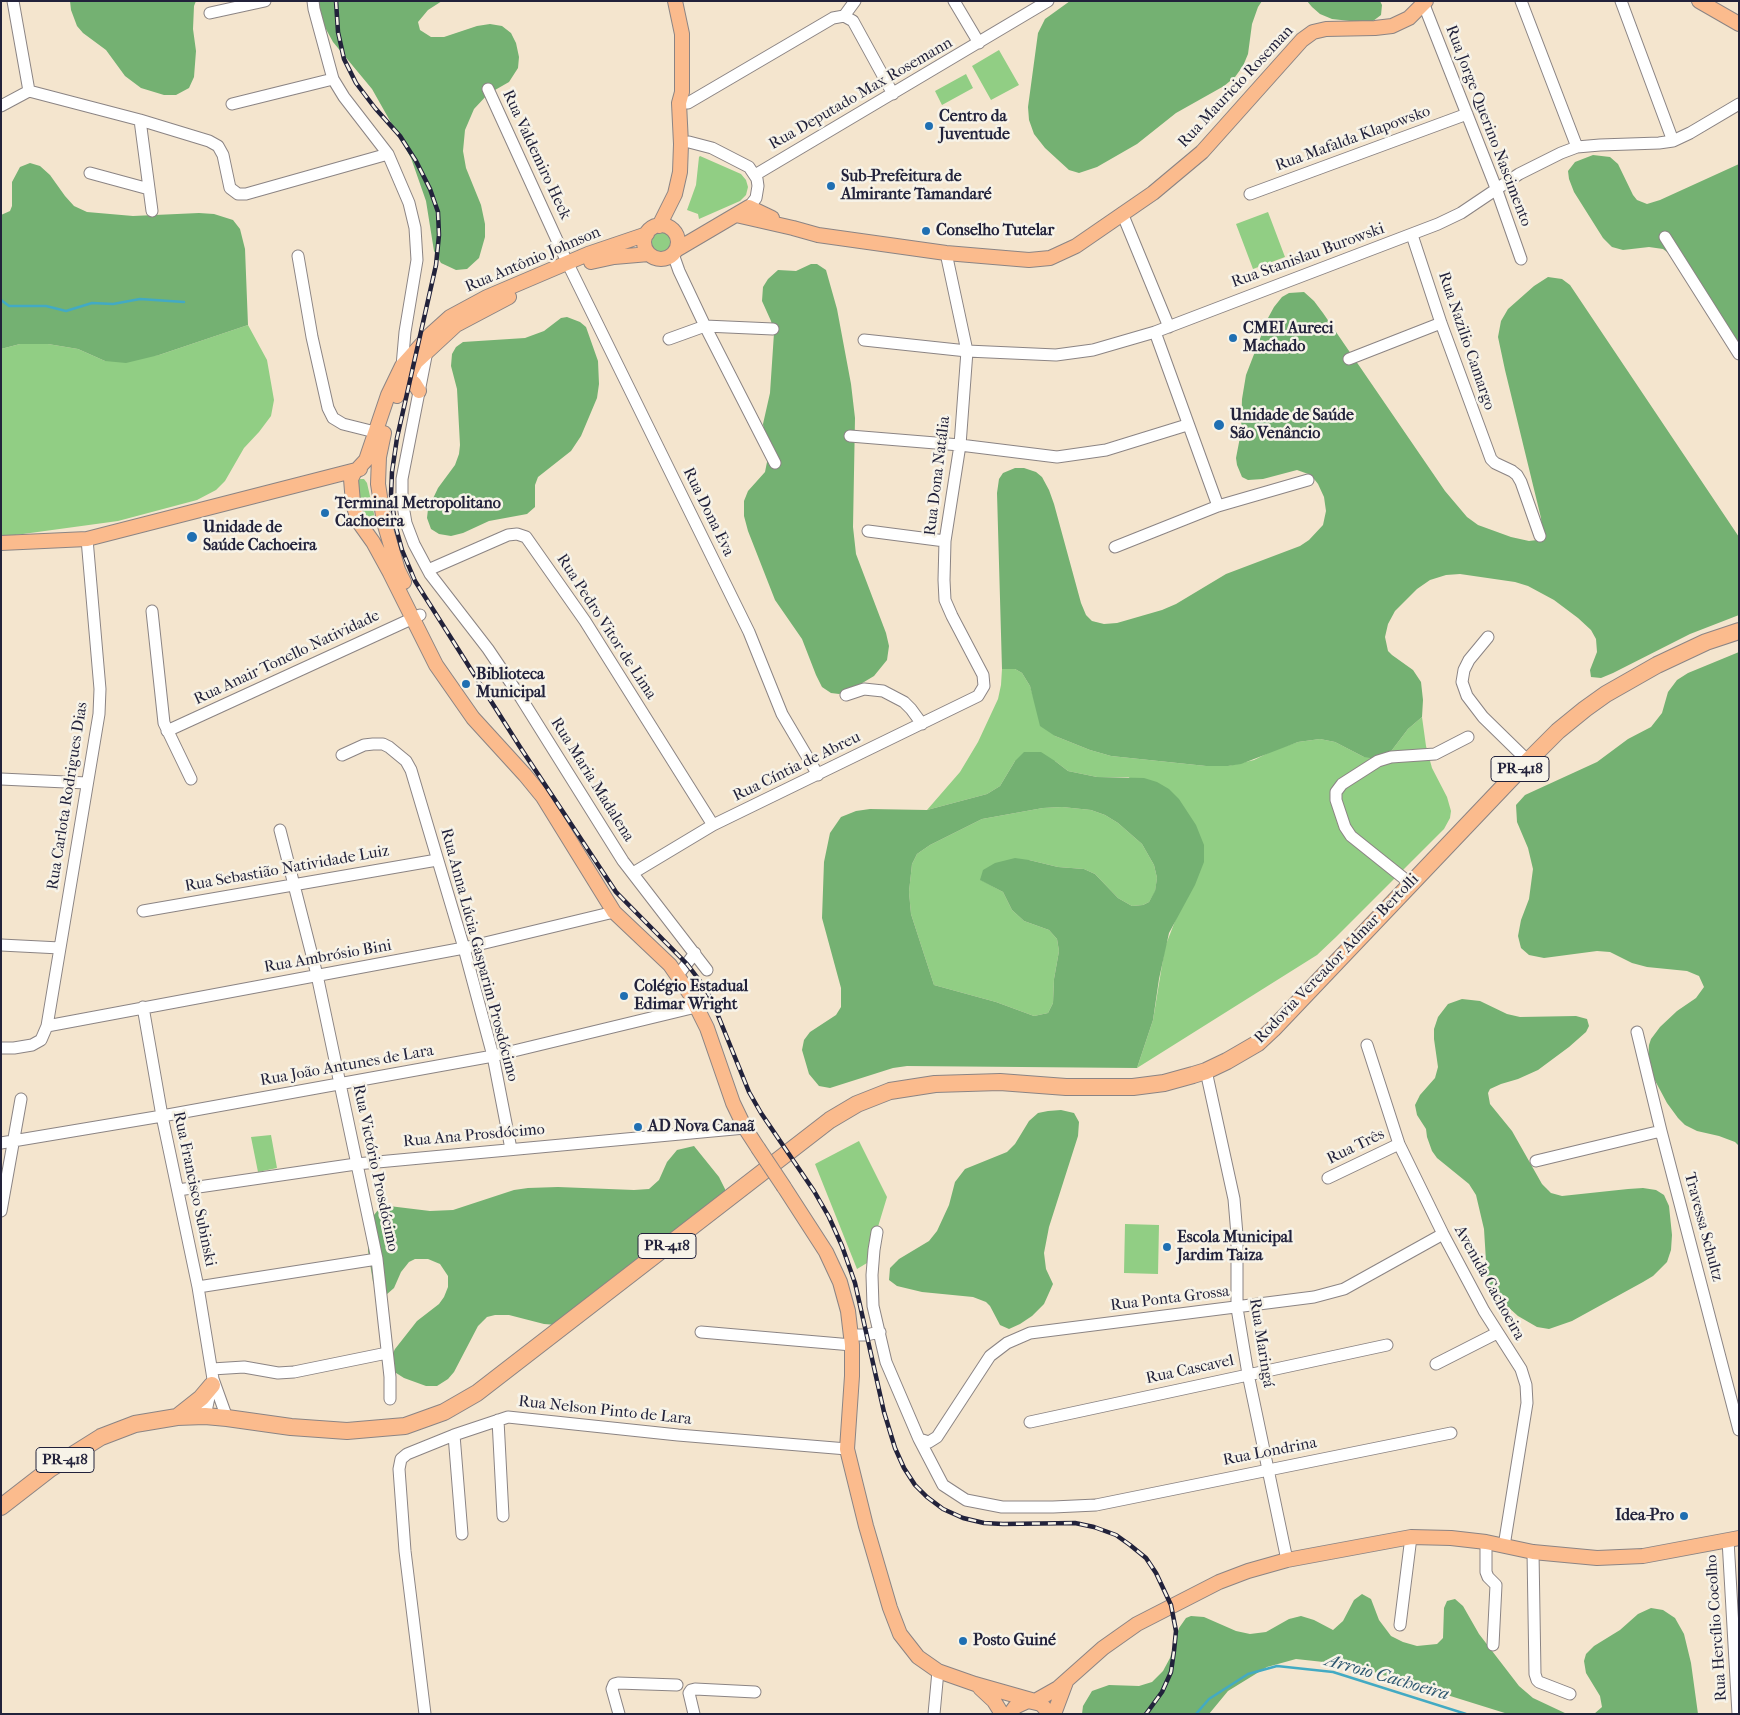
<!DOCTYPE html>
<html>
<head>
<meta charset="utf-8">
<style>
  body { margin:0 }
  #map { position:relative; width:1740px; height:1715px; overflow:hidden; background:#f4e5ce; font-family:"IM FELL French Canon",serif }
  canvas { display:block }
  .frame { position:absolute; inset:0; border:2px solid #22223b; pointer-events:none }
</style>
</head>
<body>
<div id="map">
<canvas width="1740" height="1715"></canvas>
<div class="frame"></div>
</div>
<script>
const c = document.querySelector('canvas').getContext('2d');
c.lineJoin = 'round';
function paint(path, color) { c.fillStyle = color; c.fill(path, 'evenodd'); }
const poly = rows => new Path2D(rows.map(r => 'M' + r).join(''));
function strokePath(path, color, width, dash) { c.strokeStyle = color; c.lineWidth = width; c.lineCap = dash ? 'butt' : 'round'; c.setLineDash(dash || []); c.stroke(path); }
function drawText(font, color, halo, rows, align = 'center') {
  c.font = font + ' "IM FELL French Canon",serif'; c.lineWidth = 5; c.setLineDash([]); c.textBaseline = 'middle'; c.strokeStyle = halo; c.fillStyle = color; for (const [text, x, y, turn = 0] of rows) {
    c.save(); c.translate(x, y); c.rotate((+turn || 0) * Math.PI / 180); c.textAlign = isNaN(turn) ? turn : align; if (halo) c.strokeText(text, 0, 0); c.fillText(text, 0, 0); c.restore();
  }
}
paint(poly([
  [999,50,1019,85,991,100,972,66],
  [966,74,973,88,942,105,935,91],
  [700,156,741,174,746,180,748,187,746,195,740,201,699,219,698,214,687,210,696,185,699,157],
  [1268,212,1285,257,1253,269,1236,224],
  '650 242a12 12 0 1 1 24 0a12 12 0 1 1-24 0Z',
  [248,325,267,360,274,400,271,416,259,432,244,448,225,481,216,490,197,500,118,521,1,537,1,349,20,344,48,344,78,349,105,361,159,355],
  [360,479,364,479,367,483,375,518,373,522,369,524,366,522,355,485,357,480],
  [1002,669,1015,669,1022,673,1030,686,1034,699,1055,736,1090,750,1111,756,1206,766,1228,766,1254,760,1274,750,1298,742,1320,739,1335,742,1364,757,1389,754,1408,729,1422,717,1426,746,1432,768,1447,797,1451,811,1450,818,1444,829,1336,937,1317,955,1137,1068,1153,1020,1165,947,1177,916,1129,777,1097,777,1068,771,1055,761,1015,761,1000,786,987,794,927,810,960,772,978,742,998,699,1001,685],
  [1062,807,1091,810,1105,815,1118,823,1142,844,1154,865,1157,878,1155,892,1149,902,1143,905,1132,906,1118,898,1095,874,1084,869,1058,867,1029,860,981,880,1003,892,1012,910,1024,921,1049,930,1057,939,1059,951,1054,979,1053,1003,1048,1013,1034,1016,996,1002,934,985,911,914,909,892,912,864,917,854,930,845,982,819,1043,808],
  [271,1135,277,1168,258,1172,251,1137],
  [859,1141,887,1197,867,1263,857,1269,815,1164],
  [1125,1224,1159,1225,1158,1274,1124,1273]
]), '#91ce84');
paint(poly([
  [70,1,196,1,194,6,193,29,196,51,194,77,189,88,176,95,164,95,141,88,125,76,106,50,83,33,77,26,71,10],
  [317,1,442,1,428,10,418,22,420,30,431,37,444,37,477,26,490,24,502,26,511,33,516,43,519,57,518,68,509,82,488,94,474,109,465,130,463,151,466,168,481,205,485,224,485,237,479,258,467,269,456,270,441,263,434,251,426,201,411,158,372,89,333,42,321,20],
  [1070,1,1262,1,1258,7,1252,24,1248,54,1243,66,1235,77,1224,86,1176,113,1137,144,1097,167,1079,173,1069,170,1045,148,1034,134,1029,120,1028,107,1038,33,1045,19],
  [1307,1,1380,1,1382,5,1381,15,1373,21,1359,22,1332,19,1320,14,1312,7],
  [1593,155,1610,157,1618,164,1633,195,1637,200,1647,204,1660,200,1739,164,1739,353,1671,255,1663,249,1649,247,1623,250,1612,247,1603,238,1574,192,1569,179,1568,171,1575,162],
  [30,163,40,166,50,175,65,196,74,206,87,212,133,216,199,213,214,214,233,220,240,229,245,249,248,325,159,355,126,363,105,361,78,349,48,344,20,344,1,349,1,215,10,211,12,206,12,182,20,167],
  [811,264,817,264,826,270,837,309,851,384,855,418,853,527,856,554,886,633,889,646,887,660,874,676,849,691,839,694,831,693,822,687,816,675,802,639,775,600,748,531,744,516,744,501,748,491,765,472,768,457,763,424,770,393,774,333,771,321,762,301,763,287,768,279,778,270,796,271],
  [1548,277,1562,279,1570,285,1739,537,1739,615,1690,634,1613,673,1601,678,1591,677,1590,670,1597,652,1596,639,1591,630,1578,618,1554,600,1528,586,1515,582,1460,574,1446,575,1430,580,1417,589,1395,611,1388,624,1385,637,1388,651,1392,655,1413,670,1421,682,1423,700,1422,717,1408,729,1389,754,1377,759,1364,757,1335,742,1320,739,1298,742,1241,764,1228,766,1206,766,1111,756,1090,750,1055,736,1040,726,1030,686,1022,673,1015,669,1002,669,997,493,999,479,1003,473,1015,468,1024,468,1036,472,1042,477,1049,490,1054,504,1081,603,1086,615,1092,621,1104,624,1117,623,1162,610,1176,604,1226,574,1300,546,1309,540,1323,525,1326,511,1324,497,1318,484,1311,475,1297,470,1263,479,1248,480,1242,477,1237,465,1236,458,1241,432,1242,399,1246,375,1268,318,1274,307,1282,297,1289,293,1304,292,1314,301,1323,313,1445,491,1467,517,1478,525,1511,537,1529,541,1537,540,1542,532,1541,518,1505,370,1498,337,1501,321,1508,309,1534,286],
  [567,317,580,322,586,327,598,361,599,384,597,398,581,436,571,451,538,477,535,485,535,507,527,514,489,521,463,533,451,536,439,534,431,529,427,518,428,509,438,488,455,465,459,454,460,445,457,389,451,366,452,354,456,347,463,342,525,338,544,331,561,318],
  [1739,652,1739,1146,1735,1142,1719,1136,1697,1131,1685,1125,1678,1118,1667,1103,1651,1073,1648,1060,1649,1045,1651,1039,1660,1027,1677,1011,1696,998,1704,987,1699,976,1687,971,1647,967,1632,963,1610,952,1597,951,1544,958,1529,955,1521,948,1518,936,1521,920,1529,899,1533,869,1528,848,1517,822,1516,805,1525,795,1597,762,1628,739,1651,727,1662,713,1668,692,1677,680,1688,673],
  [1024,752,1041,752,1055,761,1068,771,1097,777,1144,778,1157,782,1169,789,1179,799,1196,825,1204,845,1204,862,1195,885,1169,933,1159,979,1153,1020,1137,1068,907,1066,893,1068,830,1088,819,1086,809,1074,802,1050,804,1040,810,1032,836,1015,841,1007,841,988,822,918,824,862,830,833,841,817,856,811,870,809,927,810,987,794,1000,786,1015,761],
  [1062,807,1091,810,1105,815,1118,823,1142,844,1154,865,1157,878,1155,891,1149,902,1143,905,1132,906,1118,898,1095,874,1084,869,1058,867,1029,860,1015,858,995,863,983,870,980,880,1003,892,1012,910,1024,921,1049,930,1057,939,1059,951,1054,979,1053,1003,1048,1013,1034,1016,996,1002,934,985,911,914,909,892,912,864,917,854,930,845,982,819,1043,808],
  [1462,999,1480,1001,1507,1014,1520,1017,1576,1016,1587,1019,1589,1026,1586,1032,1569,1047,1538,1070,1518,1079,1501,1084,1490,1089,1488,1093,1490,1104,1512,1131,1542,1184,1551,1193,1562,1196,1628,1189,1643,1188,1656,1190,1664,1195,1669,1206,1672,1235,1671,1250,1667,1262,1653,1276,1643,1282,1572,1321,1549,1329,1537,1327,1518,1316,1499,1299,1491,1289,1487,1277,1484,1229,1476,1195,1469,1184,1437,1158,1432,1151,1427,1137,1426,1129,1417,1115,1415,1105,1420,1095,1435,1078,1438,1067,1434,1039,1434,1029,1438,1017,1448,1004],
  [1061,1110,1074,1113,1079,1122,1078,1136,1049,1227,1044,1253,1046,1269,1053,1284,1044,1304,1032,1316,1020,1324,1009,1329,1000,1325,990,1306,986,1302,973,1297,922,1292,897,1286,889,1280,890,1268,899,1259,929,1241,937,1231,949,1205,955,1182,965,1169,1007,1152,1015,1144,1029,1121,1038,1113,1048,1111],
  [694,1146,719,1177,725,1189,725,1199,557,1325,544,1324,509,1315,495,1315,487,1317,478,1326,454,1372,448,1379,437,1386,426,1386,404,1378,393,1371,391,1357,395,1349,417,1321,439,1304,444,1297,448,1287,448,1276,440,1264,428,1259,415,1259,409,1262,401,1272,394,1288,386,1295,378,1293,373,1282,368,1251,368,1233,370,1220,378,1210,389,1206,430,1211,453,1210,514,1190,528,1188,558,1187,634,1190,649,1189,659,1180,667,1162,677,1150],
  [1362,1594,1371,1599,1379,1620,1391,1636,1403,1642,1417,1646,1437,1644,1443,1638,1444,1608,1447,1601,1455,1599,1463,1606,1479,1634,1519,1686,1533,1698,1567,1714,1508,1714,1351,1665,1296,1659,1267,1667,1228,1691,1209,1714,1082,1714,1083,1706,1092,1691,1109,1685,1139,1686,1152,1682,1163,1671,1170,1658,1179,1628,1186,1618,1191,1616,1204,1617,1236,1631,1250,1634,1266,1632,1289,1619,1301,1616,1314,1620,1333,1630,1343,1621,1354,1600],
  [1651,1608,1663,1610,1675,1618,1684,1634,1691,1663,1698,1714,1594,1714,1602,1707,1600,1696,1586,1673,1584,1661,1586,1654,1594,1646,1620,1630,1638,1614]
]), '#74b172');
strokePath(poly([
  [1,300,9,306,46,306,66,311,92,303,113,304,140,299,184,302],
  [1196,1714,1209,1699,1248,1674,1277,1666,1333,1672,1466,1714]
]), '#43aac3', 2.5);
const minor = poly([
  [13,1,29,91],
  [313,1,314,9,333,79,344,97,388,154,409,203,415,228,417,260,405,332,402,366],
  [954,1,979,43],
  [1521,1,1577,147],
  [1621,1,1673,141],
  [1424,5,1496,188,1521,259],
  [210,13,265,1],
  [844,16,855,1],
  [488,89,567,262,749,632,782,714,818,775],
  [679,103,688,103,833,18,844,16,853,21,893,94],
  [232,104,333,79],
  [1,106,29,91,140,120,209,141,218,146,223,155,230,188,238,194,246,194,388,154],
  [140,120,152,211],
  [689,142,712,148,749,167,757,179,758,186,756,198,749,207],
  [90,173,149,189],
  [755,175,1048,1],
  [1250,194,1467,114],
  [1122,213,1169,327],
  [1412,235,1441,323,1491,459,1495,463,1512,471,1517,475,1521,482,1540,536],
  [1665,237,1739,354],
  [673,254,679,271,705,326,775,463],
  [298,256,312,337,328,408,333,418,343,424,383,434],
  [1155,332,1218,506],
  [669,339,705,326,773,329],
  [864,340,967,351,1056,355,1093,350,1155,332,1438,224,1461,213,1519,174,1561,153,1577,147,1600,145,1659,143,1673,141,1690,133,1739,104],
  [427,351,402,479,402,500,406,523,414,544,430,574,488,649,521,698,623,861,707,970],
  [1349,359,1441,323],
  [850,436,960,445,1057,457,1106,450,1187,425],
  [868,531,945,541],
  [1115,547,1218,506,1308,480],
  [428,570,508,535,517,534,526,537,585,621,713,825],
  [152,611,164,723,191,779],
  [1488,637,1469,660,1464,670,1462,682,1467,696,1483,717,1528,761],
  [846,695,864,689,883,691,904,702,911,709,922,724],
  [167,731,420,615],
  [342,755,364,745,373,744,383,744,389,747,406,761,411,770,464,948,493,1056,511,1149],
  [1,779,87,783],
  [280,830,317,975,377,1259,390,1377,390,1399],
  [633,873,713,825,978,696,984,686,983,675,952,616,945,600,944,580,945,541,960,445,967,351,946,253],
  [1411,884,1351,836,1345,827,1336,800,1336,792,1342,784,1378,761,1391,757,1435,754,1468,737],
  [143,911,437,860],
  [1,945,60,948],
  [678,975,695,953],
  [143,1007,162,1116,198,1287,213,1379,227,1418],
  [47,1026,464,948,614,912],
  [1637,1032,1661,1131,1739,1430],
  [1367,1045,1399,1144,1443,1234,1484,1311,1521,1369,1526,1385,1527,1403,1504,1546],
  [1,1048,14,1048,32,1045,41,1040,47,1026,99,714,100,689,87,539],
  [1206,1071,1234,1199,1237,1235,1237,1308,1248,1374,1287,1560],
  [1,1143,162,1116,493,1056,696,1007],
  [1536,1161,1661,1131],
  [1328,1178,1399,1144],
  [178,1190,356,1164,745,1128],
  [1,1211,21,1099],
  [877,1232,874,1250,872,1275,873,1306,886,1362,919,1439,929,1442,937,1437,990,1356,1007,1343,1030,1333,1314,1297,1344,1289,1443,1234],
  [198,1287,377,1259],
  [701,1332,852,1345],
  [851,1335,866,1335,880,1332],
  [1436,1364,1497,1333],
  [212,1369,244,1367,278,1373,294,1372,387,1353],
  [205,1416,211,1388],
  [498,1420,503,1516],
  [1030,1422,1387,1345],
  [454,1435,462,1534],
  [919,1439,943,1485,966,1500,1002,1507,1053,1507,1096,1505,1451,1433],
  [1728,1540,1738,1714],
  [1486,1542,1486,1572,1488,1577,1496,1585,1493,1645],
  [1533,1552,1535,1674,1537,1680,1539,1682,1570,1694],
  [1400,1625,1411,1537],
  [425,1714,405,1551,399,1469,401,1459,407,1454,454,1435,508,1417,678,1435,847,1449],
  [619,1714,612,1689,614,1684,618,1683,677,1685],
  [694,1714,689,1693,691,1690,695,1689,755,1692],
  [934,1714,938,1671]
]);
const major = poly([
  [1699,1,1739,24],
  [736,215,793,228,818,235,946,253,1029,260,1050,258,1076,246,1153,193,1202,152,1302,40,1313,32,1326,29,1375,28,1392,26,1409,18,1426,1],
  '644 242a17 17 0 1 1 34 0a17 17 0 1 1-34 0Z',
  [659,226,675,194,680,172,681,144,679,103,682,92,682,34,675,1],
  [647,234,588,254,487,297,450,317,430,335,402,366,388,395,366,460,354,473,351,479,353,503,358,521,373,542,390,573,436,665,473,718,525,775,543,797,614,912,670,965,690,994,707,1028,733,1103,745,1128,758,1148],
  [676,250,749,207,772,218],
  [591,262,614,257,649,254],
  [405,382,414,383,419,391],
  [397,396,416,362,456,325,509,297],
  [384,433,379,457,378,484,384,522,398,570,404,582],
  [1,543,87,539,360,469],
  [784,1187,826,1252,840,1282,848,1311,852,1345,852,1376,847,1449,866,1526,890,1608,900,1634,918,1657,938,1671,975,1684,1035,1701],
  [980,1688,994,1701,1002,1714],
  [1035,1701,1058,1688,1103,1648,1137,1624,1219,1582,1248,1571,1287,1560,1411,1537,1451,1538,1486,1542,1533,1552,1597,1558,1643,1556,1739,1538],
  [1010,1714,1015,1707,1028,1701,1041,1704,1050,1714],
  [1054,1714,1066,1682]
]);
const highway = poly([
  [177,1417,201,1398,212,1385],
  [1,1507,50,1469,101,1437,135,1424,177,1417,205,1416,227,1418,291,1427,347,1431,405,1426,444,1412,477,1393,830,1120,857,1104,890,1091,935,1084,1000,1082,1066,1087,1133,1087,1164,1083,1193,1075,1206,1071,1227,1061,1258,1043,1273,1029,1526,763,1558,731,1585,709,1606,694,1657,665,1706,642,1739,631]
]);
strokePath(minor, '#8b8484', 13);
strokePath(major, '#8b8484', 16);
strokePath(highway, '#8b8484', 18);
strokePath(minor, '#fff', 11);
strokePath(major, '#fbbb8d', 14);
strokePath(highway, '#fbbb8d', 16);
const rail = poly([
  [336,1,338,32,344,59,356,83,375,108,400,136,416,161,430,189,438,212,439,235,436,265,397,438,392,472,391,495,395,524,402,550,415,581,520,747,616,892,687,964,706,989,715,1008,749,1092,761,1113,814,1191,829,1217,842,1246,855,1283,884,1412,895,1448,904,1468,915,1485,927,1497,943,1509,963,1518,984,1523,1003,1524,1075,1523,1094,1527,1116,1535,1130,1545,1146,1558,1156,1573,1171,1605,1176,1631,1174,1651,1171,1672,1162,1692,1146,1714]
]);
strokePath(rail, '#22223b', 4.5);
strokePath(rail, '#f7f3e8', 2.5, [8]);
const majorBridge = poly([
  [758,1148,784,1187]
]);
strokePath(majorBridge, '#8b8484', 16, []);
strokePath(majorBridge, '#fbbb8d', 14);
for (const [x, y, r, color] of [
  [929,126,5,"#1f6fb2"],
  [831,186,5,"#1f6fb2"],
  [926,231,5,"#1f6fb2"],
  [1233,338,5,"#1f6fb2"],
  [1219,425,6,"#1f6fb2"],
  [325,513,5,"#1f6fb2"],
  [192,537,6,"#1f6fb2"],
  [466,684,5,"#1f6fb2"],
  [624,996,5,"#1f6fb2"],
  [638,1127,5,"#1f6fb2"],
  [1167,1247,5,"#1f6fb2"],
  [1684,1516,5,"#1f6fb2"],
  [963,1641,5,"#1f6fb2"]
]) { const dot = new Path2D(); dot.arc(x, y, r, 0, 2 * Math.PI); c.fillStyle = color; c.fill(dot); strokePath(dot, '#f7f3e8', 2); }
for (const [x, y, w] of [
  [1520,769,58],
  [667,1246,58],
  [65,1460,58]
]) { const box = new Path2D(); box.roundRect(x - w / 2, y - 12.5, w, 25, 4); c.fillStyle = '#f7f3e8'; c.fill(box); strokePath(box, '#22223b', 1); }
drawText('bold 15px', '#22223b', null, [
  ["PR-418",1520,769],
  ["PR-418",667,1246],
  ["PR-418",65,1460]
]);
drawText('16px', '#22223b', '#f7f3e8', [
  ["Rua Mauricio Roseman",1236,87,-47],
  ["Rua Deputado Max Rosemann",861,94,-30],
  ["Rua Jorge Querino Nascimento",1488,126,69],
  ["Rua Mafalda Klapowsko",1353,139,-20],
  ["Rua Valdemiro Heck",536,155,65],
  ["Rua Stanislau Burowski",1308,256,-20],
  ["Rua Antônio Johnson",533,260,-23],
  ["Rua Nazilio Camargo",1466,341,71],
  ["Rua Dona Natália",938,476,-83],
  ["Rua Dona Eva",708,512,64],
  ["Rua Pedro Vitor de Lima",606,627,57],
  ["Rua Anair Tonello Natividade",287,658,-25],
  ["Rua Cíntia de Abreu",797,767,-26],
  ["Rua Maria Madalena",592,780,58],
  ["Rua Carlota Rodrigues Dias",68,796,-81],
  ["Rua Sebastião Natividade Luiz",287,869,-10],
  ["Rua Anna Lúcia Gasparim Prosdócimo",479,955,75],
  ["Rua Ambrósio Bini",328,957,-10],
  ["Rodovia Vereador Admar Bertolli",1337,959,-46],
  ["Rua João Antunes de Lara",347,1066,-10],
  ["Rua Ana Prosdócimo",474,1136,-5],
  ["Rua Três",1356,1147,-26],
  ["Rua Victório Prosdócimo",375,1168,78],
  ["Rua Francisco Subinski",194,1189,78],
  ["Travessa Schultz",1703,1227,75],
  ["Avenida Cachoeira",1489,1283,61],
  ["Rua Ponta Grossa",1170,1299,-7],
  ["Rua Maringá",1261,1343,81],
  ["Rua Cascavel",1190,1370,-12],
  ["Rua Nelson Pinto de Lara",605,1411,6],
  ["Rua Londrina",1270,1452,-11],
  ["Rua Hercílio Coeolho",1717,1628,-94]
]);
drawText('bold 16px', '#22223b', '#f7f3e8', [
  ["Centro da",939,117],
  ["Juventude",939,135],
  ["Sub-Prefeitura de",841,177],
  ["Almirante Tamandaré",841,195],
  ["Conselho Tutelar",936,231],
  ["CMEI Aureci",1243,329],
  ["Machado",1243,347],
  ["Unidade de Saúde",1230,416],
  ["São Venâncio",1230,434],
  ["Terminal Metropolitano",335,504],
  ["Cachoeira",335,522],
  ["Unidade de",203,528],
  ["Saúde Cachoeira",203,546],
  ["Biblioteca",476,675],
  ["Municipal",476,693],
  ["Colégio Estadual",634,987],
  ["Edimar Wright",634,1005],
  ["AD Nova Canaã",648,1127],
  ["Escola Municipal",1177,1238],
  ["Jardim Taiza",1177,1256],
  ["Idea-Pro",1674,1516,"right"],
  ["Posto Guiné",973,1641]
], 'left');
drawText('italic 18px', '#2f5871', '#f7f3e8', [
  ["Arroio Cachoeira",1387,1678,16]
]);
</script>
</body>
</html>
